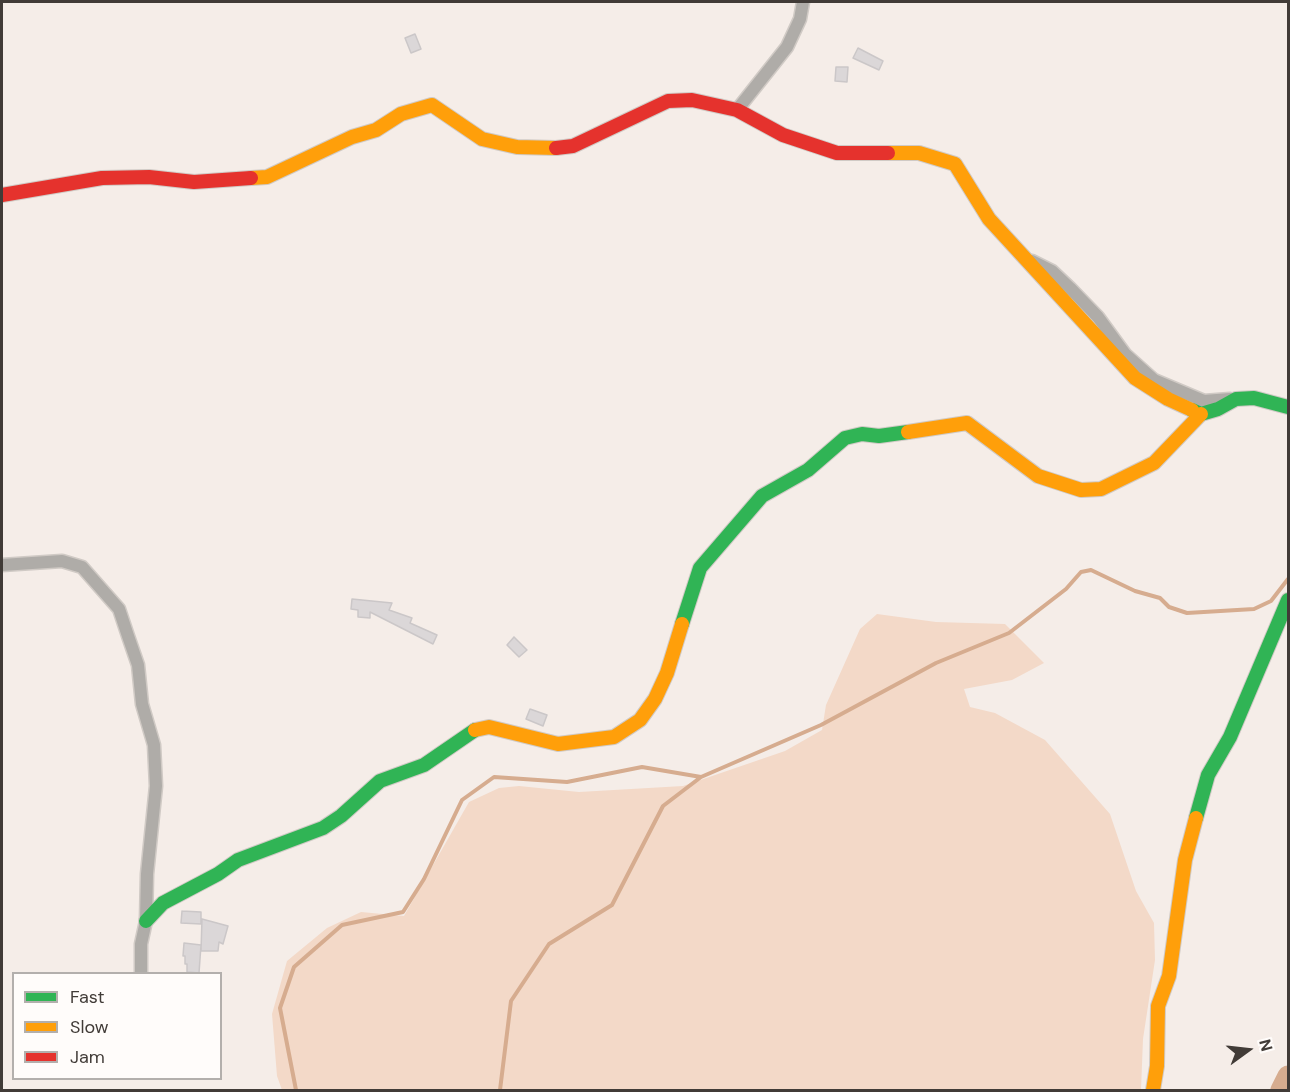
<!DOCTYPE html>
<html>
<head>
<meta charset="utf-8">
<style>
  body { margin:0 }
  #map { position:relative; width:1290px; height:1092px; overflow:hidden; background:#f5ede8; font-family:"DM Sans",sans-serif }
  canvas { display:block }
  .frame { position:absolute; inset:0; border:3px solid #413b37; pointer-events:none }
  .legend { position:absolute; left:12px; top:972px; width:210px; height:108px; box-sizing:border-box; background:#fffcfa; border:2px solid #b3afac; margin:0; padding:8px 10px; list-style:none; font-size:18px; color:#413b37 }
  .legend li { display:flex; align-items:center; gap:12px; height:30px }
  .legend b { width:30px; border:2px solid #b3afac }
  .north { position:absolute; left:1218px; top:1020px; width:60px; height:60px; -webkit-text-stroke:4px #fffcfa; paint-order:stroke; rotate:75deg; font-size:16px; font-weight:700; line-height:24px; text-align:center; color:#413b37 }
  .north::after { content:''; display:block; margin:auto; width:21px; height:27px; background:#413b37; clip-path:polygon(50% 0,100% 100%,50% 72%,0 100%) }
</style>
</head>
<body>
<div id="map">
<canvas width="1290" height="1092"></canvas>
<div class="frame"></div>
<ul class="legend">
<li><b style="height:8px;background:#30b455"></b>Fast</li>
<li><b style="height:8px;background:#ff9f0a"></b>Slow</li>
<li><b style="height:8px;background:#e5322d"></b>Jam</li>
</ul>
<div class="north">N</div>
</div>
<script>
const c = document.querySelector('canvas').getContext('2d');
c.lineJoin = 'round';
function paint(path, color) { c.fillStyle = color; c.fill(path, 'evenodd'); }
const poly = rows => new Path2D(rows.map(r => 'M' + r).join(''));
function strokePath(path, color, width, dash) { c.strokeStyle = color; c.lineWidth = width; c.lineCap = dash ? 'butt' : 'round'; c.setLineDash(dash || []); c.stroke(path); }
paint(poly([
  [877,614,936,622,1005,624,1044,663,1012,680,964,689,970,707,995,713,1045,740,1110,814,1136,891,1154,923,1155,960,1143,1039,1141,1090,282,1090,277,1076,272,1014,287,961,327,928,361,912,404,916,469,802,499,788,519,786,579,792,683,786,785,751,822,730,826,705,860,629]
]), '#f3d9c8');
strokePath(poly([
  [296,1090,280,1008,294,967,342,925,403,912,424,879,462,800,494,777,567,782,642,767,701,777,821,725,936,663,1009,633,1066,589,1081,572,1091,570,1135,591,1160,598,1169,607,1187,613,1254,609,1271,601,1288,579],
  [500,1090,511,1001,549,944,612,905,663,806,701,777]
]), '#d6ac8f', 4);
strokePath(poly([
  [1281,1090,1288,1076]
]), '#d6ac8f', 21);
const building = poly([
  [415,34,421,49,411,53,405,38,415,34],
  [858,48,883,61,879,70,853,58,858,48],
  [836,67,848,67,847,82,835,81,836,67],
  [352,599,392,603,389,610,412,618,410,623,437,635,433,644,370,612,370,618,358,617,358,610,351,609,352,599],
  [514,637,527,650,519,657,507,645,514,637],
  [530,709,547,715,543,726,526,719,530,709],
  [182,911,201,912,201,924,181,923,182,911],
  [202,919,228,926,223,944,219,942,218,951,201,951,202,919],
  [184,943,201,945,199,973,187,972,187,964,185,964,185,956,183,956,184,943]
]);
paint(building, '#dbd7d8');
strokePath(building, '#cbc7c8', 1.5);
const street = poly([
  [737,110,787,47,800,19,803,2],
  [1032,261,1052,271,1070,288,1098,317,1125,354,1154,380,1204,401,1230,399],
  [2,565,62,561,82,567,119,609,128,636,138,665,142,704,154,745,156,786,147,874,146,921,141,944,141,974]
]);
const fast = poly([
  [1192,410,1201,414,1218,409,1236,399,1254,398,1288,407],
  [682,624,700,568,762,496,808,470,845,438,862,434,879,436,908,432],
  [1196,818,1208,775,1230,737,1288,600],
  [146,921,163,903,218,874,238,860,323,828,341,816,380,781,424,765,475,730]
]);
const slow = poly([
  [888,153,919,153,955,164,989,219,1135,378,1168,399,1192,410],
  [251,178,267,177,352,137,376,130,401,114,432,105,482,139,517,147,556,148],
  [908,432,967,423,1038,476,1081,490,1101,489,1154,463,1201,414],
  [475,730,489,727,558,744,614,737,640,720,655,699,667,673,682,624],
  [1153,1090,1157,1066,1158,1006,1169,976,1185,860,1196,818]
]);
const jam = poly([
  [556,148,573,146,668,101,692,100,737,110,783,135,837,153,888,153],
  [2,195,102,178,149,177,194,182,251,178]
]);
strokePath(street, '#d0cac5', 15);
strokePath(fast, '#d0cac5', 16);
strokePath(slow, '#d0cac5', 16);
strokePath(jam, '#d0cac5', 16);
strokePath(street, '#afaca8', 12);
strokePath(fast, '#30b455', 14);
strokePath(slow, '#ff9f0a', 14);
strokePath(jam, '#e5322d', 14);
</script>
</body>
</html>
